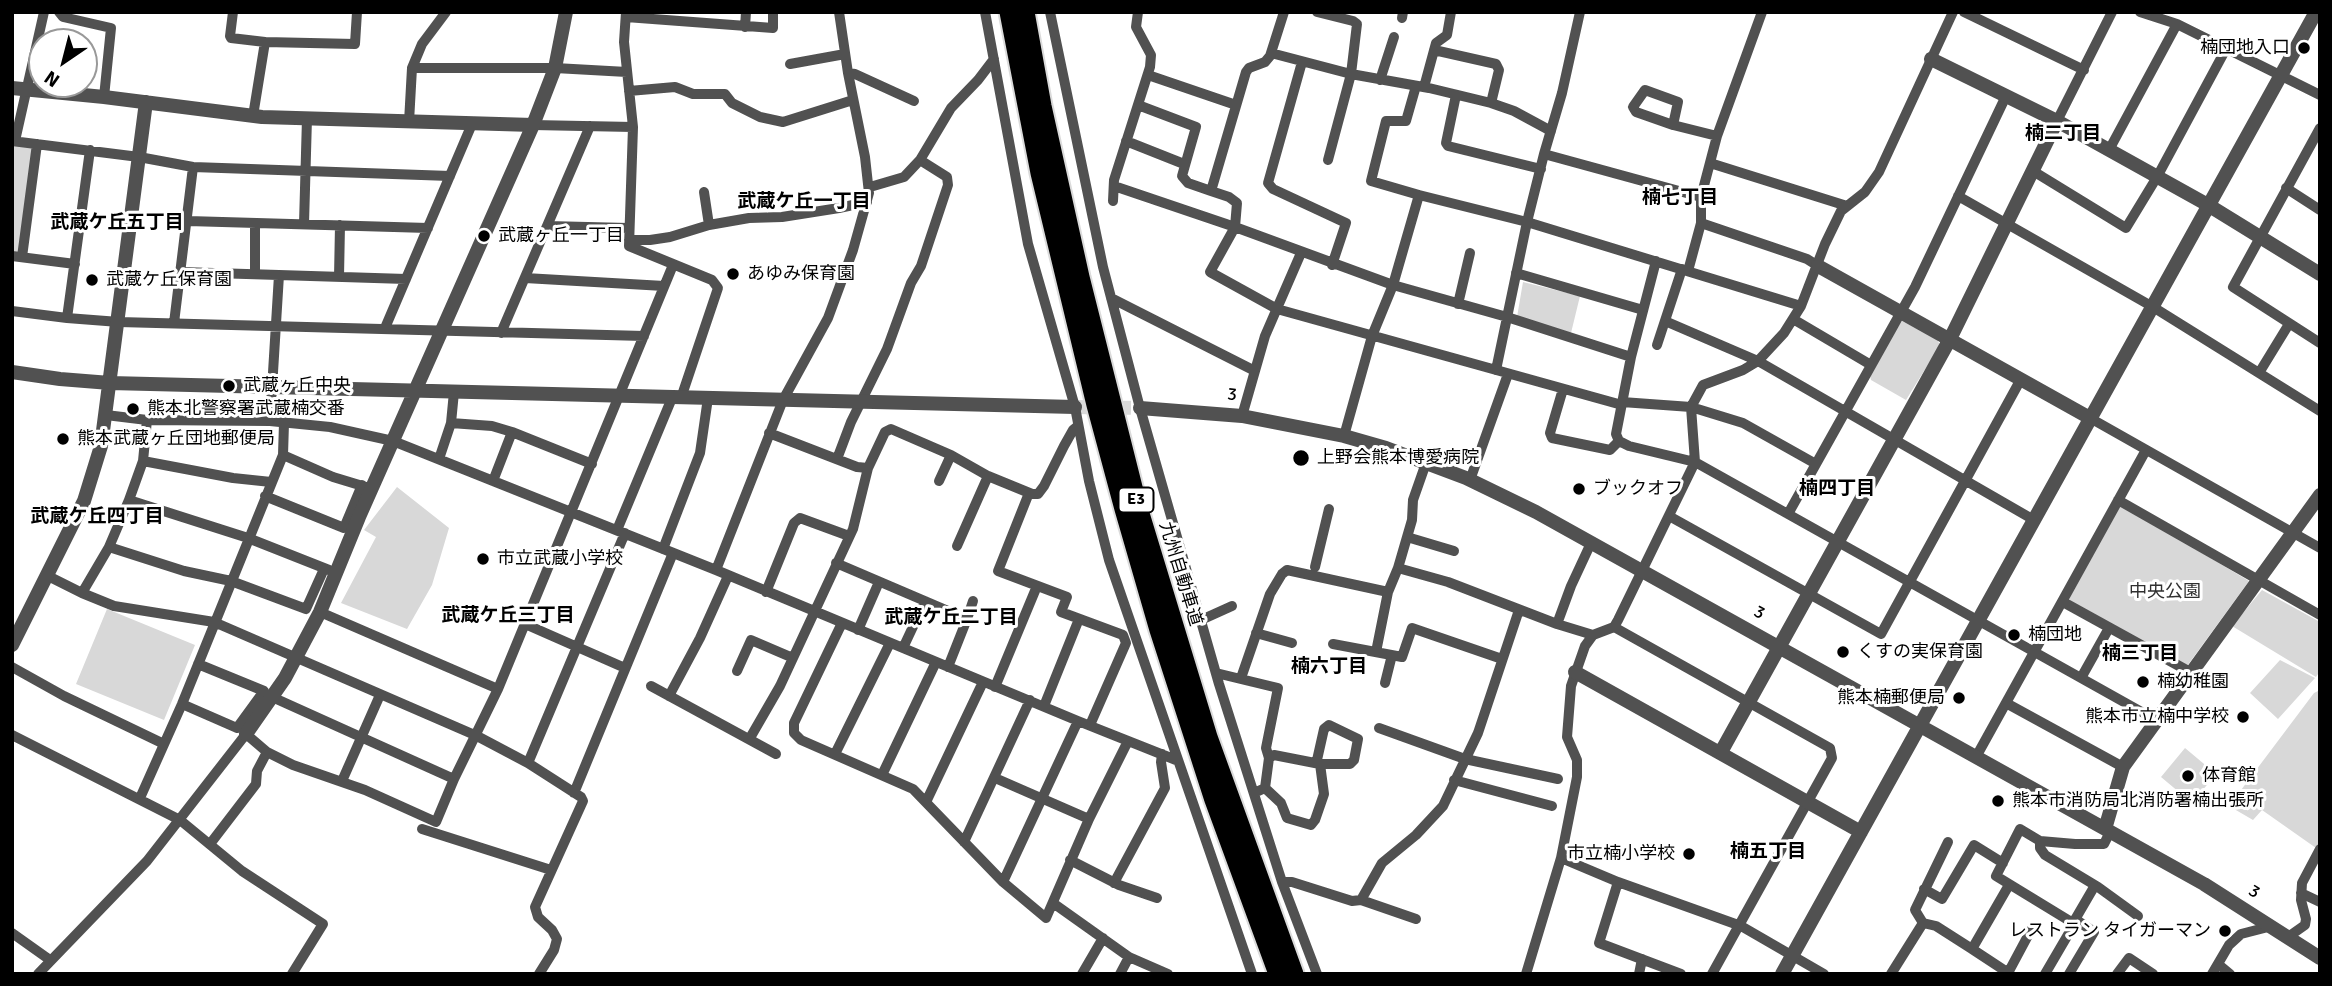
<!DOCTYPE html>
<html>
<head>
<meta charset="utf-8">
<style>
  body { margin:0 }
  #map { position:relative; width:2332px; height:986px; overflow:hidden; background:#fff; font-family:Signika,sans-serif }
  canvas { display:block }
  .frame { position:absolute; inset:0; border:14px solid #000; pointer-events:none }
  .north { position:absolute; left:28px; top:28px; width:70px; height:70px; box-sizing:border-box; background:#fff; border:2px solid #999; border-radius:50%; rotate:215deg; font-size:19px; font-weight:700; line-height:28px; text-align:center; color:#000 }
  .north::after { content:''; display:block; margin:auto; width:24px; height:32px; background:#000; clip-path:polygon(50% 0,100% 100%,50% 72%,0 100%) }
</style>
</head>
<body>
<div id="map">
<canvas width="2332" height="986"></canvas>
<div class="frame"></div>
<div class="north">N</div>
</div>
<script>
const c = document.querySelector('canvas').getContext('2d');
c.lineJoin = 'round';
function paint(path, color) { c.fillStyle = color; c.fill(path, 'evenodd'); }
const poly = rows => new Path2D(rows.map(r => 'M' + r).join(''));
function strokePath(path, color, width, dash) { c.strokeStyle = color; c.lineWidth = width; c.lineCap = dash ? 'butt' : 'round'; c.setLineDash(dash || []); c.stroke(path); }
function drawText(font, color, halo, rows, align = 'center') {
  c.font = font + ' Signika,"Noto Sans JP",sans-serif'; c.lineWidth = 6; c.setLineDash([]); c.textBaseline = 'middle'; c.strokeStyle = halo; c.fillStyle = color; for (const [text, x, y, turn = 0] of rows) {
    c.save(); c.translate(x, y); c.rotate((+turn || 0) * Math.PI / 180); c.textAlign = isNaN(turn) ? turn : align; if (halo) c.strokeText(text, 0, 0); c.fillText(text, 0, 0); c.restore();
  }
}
paint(poly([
  [12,141,37,144,22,257,12,256],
  [1523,282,1580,296,1571,333,1517,317],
  [1902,321,1937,339,1940,345,1906,400,1871,380,1869,371],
  [397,487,449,528,432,585,407,629,341,603,376,537,364,530],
  [2123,506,2249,581,2187,666,2070,601,2069,597,2119,507],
  [2262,590,2320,622,2320,671,2316,677,2232,626],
  [107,609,195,645,164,720,76,684],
  [2280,660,2315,678,2278,719,2250,693],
  [2320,690,2320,842,2316,848,2262,810,2253,820,2229,806,2314,693],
  [2185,748,2216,774,2192,803,2161,777]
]), '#d8d8d8');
strokePath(poly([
  [1075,407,1140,408]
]), '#d9d9d9', 14, [14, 7]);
const motorway = poly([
  [1009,12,1040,173,1096,405,1124,509,1159,630,1214,800,1278,974],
  [1025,12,1042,106,1080,277,1138,507,1208,737,1294,974]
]);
strokePath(motorway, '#dbdbdb', 23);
strokePath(poly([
  [59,12,63,17,111,28,104,97],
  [233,12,230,36,231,38,265,42],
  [626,12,624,42,633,127,629,246,712,280,718,288,681,398],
  [985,12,1028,244,1075,407,1089,481,1109,560,1252,974],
  [1050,12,1103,267,1140,408,1219,684,1282,882,1317,974],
  [1284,12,1270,56,1265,62,1249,68,1246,72,1211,191,1229,197,1237,203,1235,227,1210,272,1277,309,1622,405],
  [1317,12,1353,21,1357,24,1351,74,1328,160],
  [1580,12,1562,93,1544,154,1701,197],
  [1762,12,1717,136,1701,197,1701,223,1807,259,1818,266],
  [1964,12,2084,70],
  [2140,12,2177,24,2320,95],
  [626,17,773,28,773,12],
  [1402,18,1403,12],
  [745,27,746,12],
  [1434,50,1496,64,1499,70,1491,103],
  [1271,53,1351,74,1429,88,1491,103,1514,111,1551,131],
  [1302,62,1268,183,1273,189,1346,223,1332,265],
  [790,64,845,54],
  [412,68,555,68,627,72],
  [848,73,855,74,914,101],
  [1148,75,1236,105],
  [1380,80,1394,37],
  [1416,86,1406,121,1386,121,1371,181,1419,195],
  [1424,87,1436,43,1447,35,1451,12],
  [629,91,675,87,693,94,725,94,732,103,760,117,783,122,853,100],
  [1456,95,1446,143,1448,146,1541,169],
  [1138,105,1196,127,1182,176,1188,183,1211,191],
  [253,116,265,42,355,44,357,12],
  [2057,121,2112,12],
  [409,122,412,68,422,44,446,12],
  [533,125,633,127],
  [1673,125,1678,102,1645,90,1633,107,1636,112,1673,125,1717,136],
  [2320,128,2233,287,2320,343],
  [12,141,139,157,193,167,450,176],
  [15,141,44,12],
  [1126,141,1184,164],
  [2109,150,2177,24],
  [1710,163,1847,206],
  [2033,171,2126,228,2157,177,2227,47],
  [1114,186,1235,227,1393,285,1507,317,1631,357],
  [870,187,904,177,920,160,951,108,978,80,994,59],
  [2286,188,2320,210],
  [1958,196,2153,307,2320,411],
  [1113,201,1114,180,1150,67,1151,55,1136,27,1138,12],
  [188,221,428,228],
  [304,224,307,118],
  [709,225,749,218,782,217,839,208,867,202],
  [547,226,628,228],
  [629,240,650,240,670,237,709,225,704,192],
  [12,256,75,264],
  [22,257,37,144],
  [1656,261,1631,357,1616,434,1619,441,1629,446,1695,462,2156,720],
  [1688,271,1701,223],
  [181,272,279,275],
  [1516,273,1643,310],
  [255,274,255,223],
  [339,277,340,225],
  [525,278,664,286],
  [1111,298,1255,371],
  [1458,304,1470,253],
  [12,311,67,318,119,322,644,336],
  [67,318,90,150],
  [1793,319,1871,365],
  [1665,321,1758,361,2034,520],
  [174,323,193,167],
  [385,328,472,124],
  [501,333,590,126],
  [1657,345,1682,269],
  [1496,370,1527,222,1544,154],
  [2259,373,2289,324],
  [1563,389,1550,433,1552,438,1610,450,1619,441],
  [1622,402,1691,407,1743,423,1816,464],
  [106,415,147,420,270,421,330,427,393,441,716,570,1078,721,1176,760],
  [1242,416,1265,336,1301,253],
  [2090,418,2320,548],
  [270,421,279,275,406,279],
  [451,423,492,426,512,432],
  [769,433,857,467,868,468,885,432,891,429,951,455,988,476,1032,494,1038,494,1044,486,1064,446,1073,430,1078,426],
  [1344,436,1372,336,1393,285,1419,195,1527,222,1801,306],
  [283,455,333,477,366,487],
  [439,459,451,423,454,392],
  [837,459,851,422,887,349,911,283,921,266,948,185,947,177,920,160],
  [143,461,233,478,271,482],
  [1470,480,1508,374],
  [493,481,512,432,592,464],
  [939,481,951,455],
  [1029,493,998,571,1067,597,1061,612,1123,635,1126,643,1090,725],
  [265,496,344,528,362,485],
  [129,500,248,538,329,570],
  [2118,500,2320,615],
  [1788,514,1915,287,2006,96],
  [1669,516,1881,634,2021,379],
  [617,530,672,398],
  [1407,537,1454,551],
  [957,546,988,476],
  [109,547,184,571,231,581,306,609,324,569],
  [663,549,700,453,708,398],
  [836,563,967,619,948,667],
  [1315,567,1329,509],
  [1398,568,1412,520,1413,500,1426,463],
  [716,570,783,400,828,318,853,250,869,193,865,157,848,73,839,12],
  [48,576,82,593,114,606,214,622,477,736,528,763,581,797,583,801,535,907,538,917,552,930,557,939,554,950,539,974],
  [766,592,794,523,800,518,849,536],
  [82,593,109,547,129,500,143,461,147,420],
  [2063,602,2190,672],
  [320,612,498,689],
  [967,619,973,601],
  [1201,620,1232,606],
  [842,623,794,723,794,733,801,740,913,789,1003,882,1046,918,1089,819,1128,741],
  [525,624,625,668],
  [1557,624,1571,586,1591,543],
  [1614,627,1830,748,1832,758,1712,974],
  [858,630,879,582],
  [1256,633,1292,643],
  [1333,644,1402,657,1412,628,1502,659],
  [903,648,925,601],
  [1376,652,1388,592,1398,568,1448,582,1557,624,1593,635],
  [12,667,64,696,164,744],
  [737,671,751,640,793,658],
  [1216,673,1278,688,1266,748,1269,758],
  [1241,678,1270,594,1282,574,1287,570,1388,592],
  [2081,678,2109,628],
  [1385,683,1392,655],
  [651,686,776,754],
  [995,687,1037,586],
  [669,696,700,638,728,576],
  [272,697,454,779],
  [2006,703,2123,767],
  [182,704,237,728,264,691,198,664],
  [1044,706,1079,619],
  [1379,728,1465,759,1558,779],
  [12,735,180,820,242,871,323,924,292,974],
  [750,738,780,686,853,529,868,468],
  [835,754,890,643],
  [1976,757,2146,450],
  [528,763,625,533],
  [882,775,936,662],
  [995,778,1089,819],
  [1454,780,1552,806],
  [342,781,380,695],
  [574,793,673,553],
  [1254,793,1265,788,1269,758,1274,755,1320,764,1350,764,1354,760,1358,739,1329,725,1324,729,1317,760,1320,764,1324,794,1315,820,1311,825,1287,818,1281,803,1265,788],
  [140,798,182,704,283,455,284,423],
  [926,802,983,682],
  [422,829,551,870],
  [2040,841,2040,848,2045,855,2098,887,2138,916],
  [964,842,1030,700],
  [210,844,256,784,257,771,267,752],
  [1561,858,1618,882,1741,926,1824,974],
  [1070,860,1119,885,1157,898],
  [1003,882,1078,721],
  [1282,882,1292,882,1352,901,1361,900,1382,863,1416,835,1443,806,1478,733,1519,610],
  [1618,882,1599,943,1681,974],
  [1114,883,1165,788,1161,762,1162,754],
  [2009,885,1972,949,2010,974],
  [2094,887,2073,923,1996,876,2020,829,2040,841,2075,844,2104,844,2110,832],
  [1924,889,1942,899,1974,845,2003,863],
  [2301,893,2320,902],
  [1361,900,1416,919],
  [1053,903,1129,957,1168,974],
  [1923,923,1915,910,1948,842],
  [12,933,50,960],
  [2288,937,2305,925,2306,919,2301,900,2302,883,2320,849],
  [2218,964,2230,974],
  [2008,973,2031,930],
  [38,974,147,861,246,734,267,752,293,765,365,790,436,822,454,779,498,689,673,265],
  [1082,974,1103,938],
  [1120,974,1129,957],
  [1526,974,1561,858,1577,777,1577,760,1567,737,1571,686,1585,646,1593,635,1614,627,1618,620,1695,462,1691,407,1703,385,1743,370,1758,361,1784,333,1801,306,1825,244,1841,211,1865,192,1879,172,1953,12],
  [1639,974,1642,959],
  [1891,974,1923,923,1936,926,1972,949],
  [2045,974,2076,921],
  [2069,974,2094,932,2075,919],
  [2117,974,2129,958,2153,974],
  [2212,974,2229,945,2241,934,2272,926]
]), '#515151', 10);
strokePath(poly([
  [1931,59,2057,121,2208,205,2320,274],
  [12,88,104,97,262,117,533,125],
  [1818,266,2090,418],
  [12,372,60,379,110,383,1075,407],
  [1140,408,1242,416,1344,436,1386,448,1466,478,1536,512,2204,884,2320,958],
  [12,645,84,501,101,446,146,102],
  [1575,672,1861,832],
  [246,734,285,678,320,612,359,517,533,125,555,68,566,12],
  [1721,752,1950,339,2057,121],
  [2105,829,2123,767,2320,495],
  [1782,974,2316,12]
]), '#515151', 14);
strokePath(motorway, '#000', 19);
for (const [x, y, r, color] of [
  [2304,48,7,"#000"],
  [484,236,7,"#000"],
  [733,274,7,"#000"],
  [92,280,7,"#000"],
  [229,386,7,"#000"],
  [133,409,7,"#000"],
  [63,439,7,"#000"],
  [1301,458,9,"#000"],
  [1579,489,7,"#000"],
  [483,559,7,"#000"],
  [2014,635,7,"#000"],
  [1843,652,7,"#000"],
  [2143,682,7,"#000"],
  [1959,698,7,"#000"],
  [2243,717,7,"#000"],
  [2188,776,7,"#000"],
  [1998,801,7,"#000"],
  [1689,854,7,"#000"],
  [2225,931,7,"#000"]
]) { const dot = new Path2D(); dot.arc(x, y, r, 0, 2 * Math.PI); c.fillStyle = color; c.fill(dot); strokePath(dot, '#fff', 2.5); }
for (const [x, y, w] of [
  [1136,500,35]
]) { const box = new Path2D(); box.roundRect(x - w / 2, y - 12.5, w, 25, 5); c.fillStyle = '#fff'; c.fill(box); strokePath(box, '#000', 2); }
drawText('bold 16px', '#000', null, [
  ["E3",1136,500]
]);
drawText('18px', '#000', '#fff', [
  ["楠団地入口",2290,48,"right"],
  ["武蔵ヶ丘一丁目",498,236],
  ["あゆみ保育園",747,274],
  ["武蔵ケ丘保育園",106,280],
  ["武蔵ヶ丘中央",243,386],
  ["熊本北警察署武蔵楠交番",147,409],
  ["熊本武蔵ヶ丘団地郵便局",77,439],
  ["上野会熊本博愛病院",1317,458],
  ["ブックオフ",1593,489],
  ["市立武蔵小学校",497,559],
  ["楠団地",2028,635],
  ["くすの実保育園",1857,652],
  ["楠幼稚園",2157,682],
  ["熊本楠郵便局",1945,698,"right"],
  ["熊本市立楠中学校",2229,717,"right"],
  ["体育館",2202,776],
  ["熊本市消防局北消防署楠出張所",2012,801],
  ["市立楠小学校",1675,854,"right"],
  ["レストラン タイガーマン",2211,931,"right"]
], 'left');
drawText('18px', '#000', '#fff', [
  ["3",1232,395,6],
  ["九州自動車道",1180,574,73],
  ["3",1759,613,29],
  ["3",2254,892,32]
]);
drawText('18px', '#2f2f2f', '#fff', [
  ["中央公園",2165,592]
]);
drawText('bold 19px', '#000', '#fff', [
  ["楠二丁目",2063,134],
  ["楠七丁目",1680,198],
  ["武蔵ケ丘一丁目",804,202],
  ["武蔵ケ丘五丁目",117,223],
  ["楠四丁目",1837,489],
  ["武蔵ケ丘四丁目",97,517],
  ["武蔵ケ丘三丁目",508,616],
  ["武蔵ケ丘二丁目",951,618],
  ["楠三丁目",2140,654],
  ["楠六丁目",1329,667],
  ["楠五丁目",1768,852]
]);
</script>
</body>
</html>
